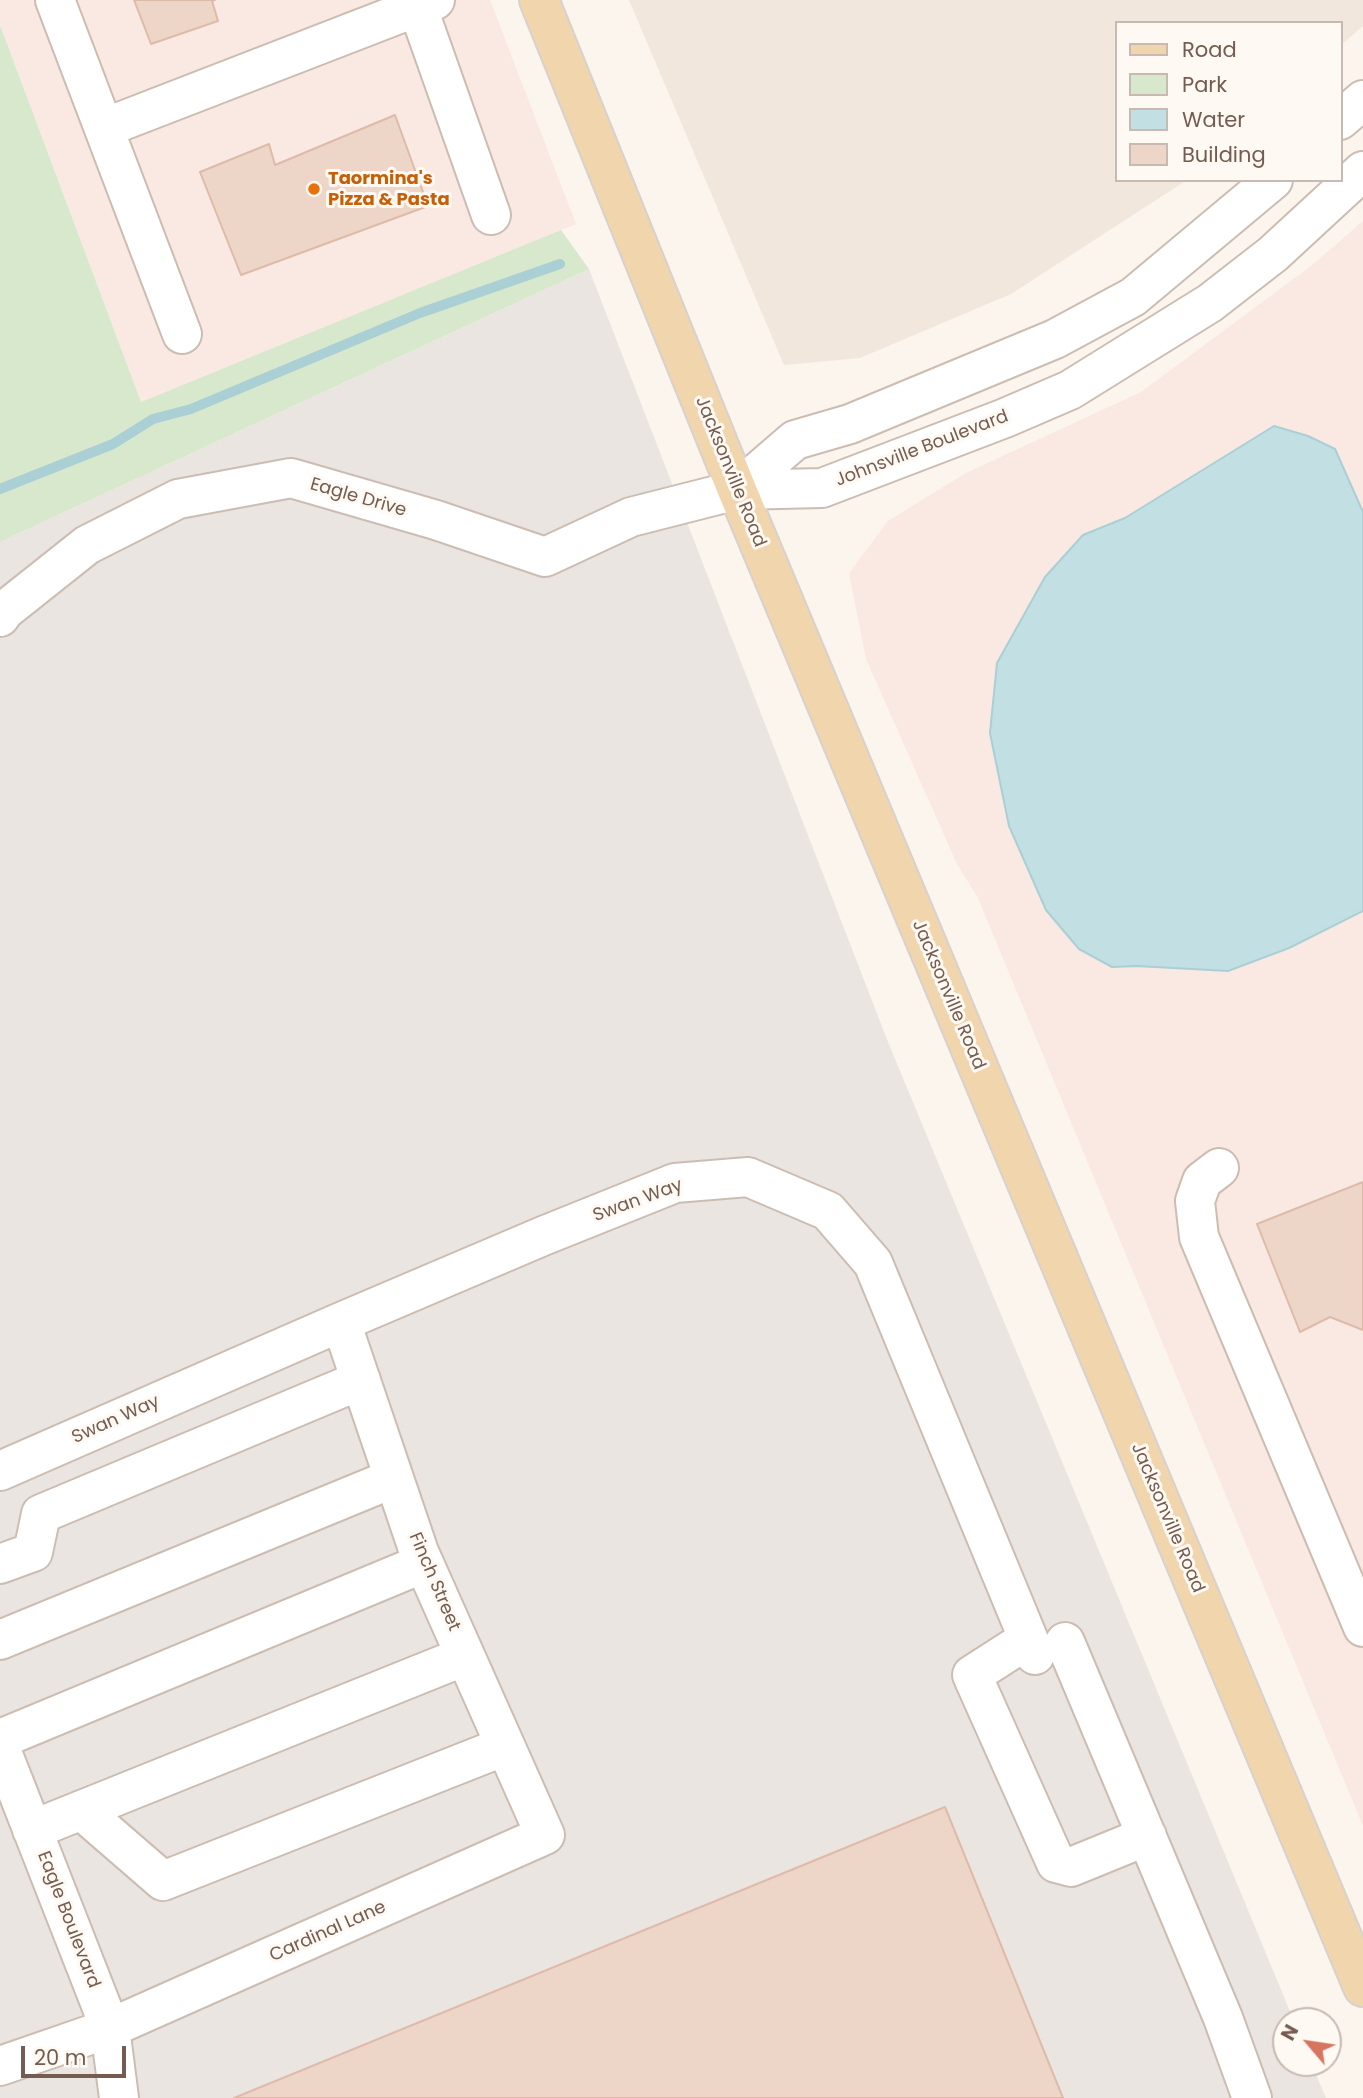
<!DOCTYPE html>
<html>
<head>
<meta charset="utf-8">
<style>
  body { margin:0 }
  #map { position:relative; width:1363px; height:2098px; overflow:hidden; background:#fbf5ed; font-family:Poppins,sans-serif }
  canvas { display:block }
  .legend { position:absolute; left:1115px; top:21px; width:228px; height:161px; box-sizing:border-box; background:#fef9f3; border:2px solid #c7bab2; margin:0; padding:9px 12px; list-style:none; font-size:21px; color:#745c51 }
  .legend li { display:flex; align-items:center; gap:14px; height:35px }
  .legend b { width:35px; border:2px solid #c7bab2 }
  .north { position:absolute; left:1272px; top:2007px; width:70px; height:70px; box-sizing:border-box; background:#fef9f3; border:2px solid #c7bab2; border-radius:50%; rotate:299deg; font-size:19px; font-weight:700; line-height:28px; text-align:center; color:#745c51 }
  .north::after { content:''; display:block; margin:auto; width:24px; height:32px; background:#d67660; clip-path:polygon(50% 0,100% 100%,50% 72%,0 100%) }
  .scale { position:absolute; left:21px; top:2046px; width:105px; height:32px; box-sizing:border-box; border:4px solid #745c51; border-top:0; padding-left:9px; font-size:21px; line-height:24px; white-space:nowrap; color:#745c51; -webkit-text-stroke:5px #fef9f3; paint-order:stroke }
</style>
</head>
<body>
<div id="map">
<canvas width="1363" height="2098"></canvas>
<ul class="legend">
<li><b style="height:9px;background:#f1d5ad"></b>Road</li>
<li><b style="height:19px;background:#d8e8cc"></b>Park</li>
<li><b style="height:19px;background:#c2e0e3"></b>Water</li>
<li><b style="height:19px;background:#edd5c7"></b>Building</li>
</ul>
<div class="north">N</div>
<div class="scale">20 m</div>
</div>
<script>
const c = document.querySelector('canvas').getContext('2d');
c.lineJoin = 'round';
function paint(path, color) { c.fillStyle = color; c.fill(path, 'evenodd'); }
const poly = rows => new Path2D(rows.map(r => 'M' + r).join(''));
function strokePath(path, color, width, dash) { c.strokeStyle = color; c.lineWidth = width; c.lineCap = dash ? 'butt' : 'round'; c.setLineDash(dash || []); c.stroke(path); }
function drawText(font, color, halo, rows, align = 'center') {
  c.font = font + ' Poppins,sans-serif'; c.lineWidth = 6; c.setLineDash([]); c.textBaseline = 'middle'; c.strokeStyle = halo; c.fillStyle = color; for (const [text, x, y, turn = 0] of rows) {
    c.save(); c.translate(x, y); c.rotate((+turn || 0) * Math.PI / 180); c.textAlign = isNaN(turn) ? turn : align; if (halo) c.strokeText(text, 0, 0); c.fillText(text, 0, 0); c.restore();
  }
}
paint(poly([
  [629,0,1363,0,1363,26,1340,46,1340,23,1116,23,1116,180,1187,180,1011,294,860,358,784,365]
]), '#f2e7dc');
paint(poly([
  [0,0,490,0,576,224,141,402,0,25],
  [1363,221,1363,1826,978,898,957,864,866,659,849,573,888,521,966,473,1141,392,1311,266]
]), '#fae8e2');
paint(poly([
  [589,269,888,1042,1294,2021,1286,2021,1286,2063,1311,2063,1326,2098,0,2098,0,542]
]), '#ebe5e1');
paint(poly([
  [0,25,141,402,561,230,589,269,0,542]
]), '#d8e8cc');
const water = poly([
  [1274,426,1308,436,1335,449,1363,512,1363,911,1289,948,1228,971,1137,966,1112,967,1079,949,1046,910,1009,826,990,733,997,663,1045,577,1083,535,1125,518,1274,426]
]);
paint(water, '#c2e0e3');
strokePath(water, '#aacfd4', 2);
strokePath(poly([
  [0,489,113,444,153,419,191,409,420,313,560,264]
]), '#aacfd4', 10);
const building = poly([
  [134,0,215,0,212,1,218,21,151,44,134,0],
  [395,115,428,206,241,275,200,172,269,144,275,165,395,115],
  [1363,1182,1363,1330,1330,1317,1300,1332,1257,1224,1363,1182],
  [945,1807,1063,2098,234,2098,945,1807]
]);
paint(building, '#edd5c7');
strokePath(building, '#debba9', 2);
const minor = poly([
  [55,0,182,334],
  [415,0,491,215],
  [1340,120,1363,100],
  [104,128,435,0],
  [737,490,795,440,850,424,1055,339,1133,297,1273,180],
  [0,617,4,611,87,545,178,499,291,478,436,520,545,557,631,517,737,490,822,488,1005,418,1070,390,1210,303,1273,254,1363,171],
  [1219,1168,1202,1181,1195,1201,1199,1237,1363,1627],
  [0,1471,341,1322,543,1236,675,1183,748,1177,828,1211,873,1263,1035,1655],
  [0,1564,33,1552,41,1514,361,1380],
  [1028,1639,972,1675,1056,1863,1071,1867,1147,1836],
  [0,1640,394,1478],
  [1065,1642,1223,2018,1252,2098],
  [0,1739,424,1563],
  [0,1747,110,2028,119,2098],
  [81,1810,163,1881,505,1746],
  [32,1830,465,1656],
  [0,2066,110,2028,545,1835,419,1552,341,1322]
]);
const major = poly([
  [539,0,737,490,1363,1987]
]);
strokePath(minor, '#ccbdb3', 42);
strokePath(major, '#d8d1ce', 42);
strokePath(minor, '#fff', 38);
strokePath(major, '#f1d5ad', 38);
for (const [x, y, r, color] of [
  [314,189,7,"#e8710a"]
]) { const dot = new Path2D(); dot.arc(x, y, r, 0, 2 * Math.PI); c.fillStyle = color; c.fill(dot); strokePath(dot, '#fef9f3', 2.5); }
drawText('bold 18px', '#c56008', '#fef9f3', [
  ["Taormina's",328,179],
  ["Pizza & Pasta",328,200]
], 'left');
drawText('18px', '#745c51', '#fef9f3', [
  ["Johnsville Boulevard",922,449,-21],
  ["Jacksonville Road",730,472,68],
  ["Eagle Drive",358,498,16],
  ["Jacksonville Road",948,995,67],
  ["Swan Way",638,1201,-20],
  ["Swan Way",116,1420,-24],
  ["Jacksonville Road",1167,1518,67],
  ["Finch Street",434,1582,67],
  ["Eagle Boulevard",68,1920,69],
  ["Cardinal Lane",328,1932,-24]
]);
</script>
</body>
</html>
